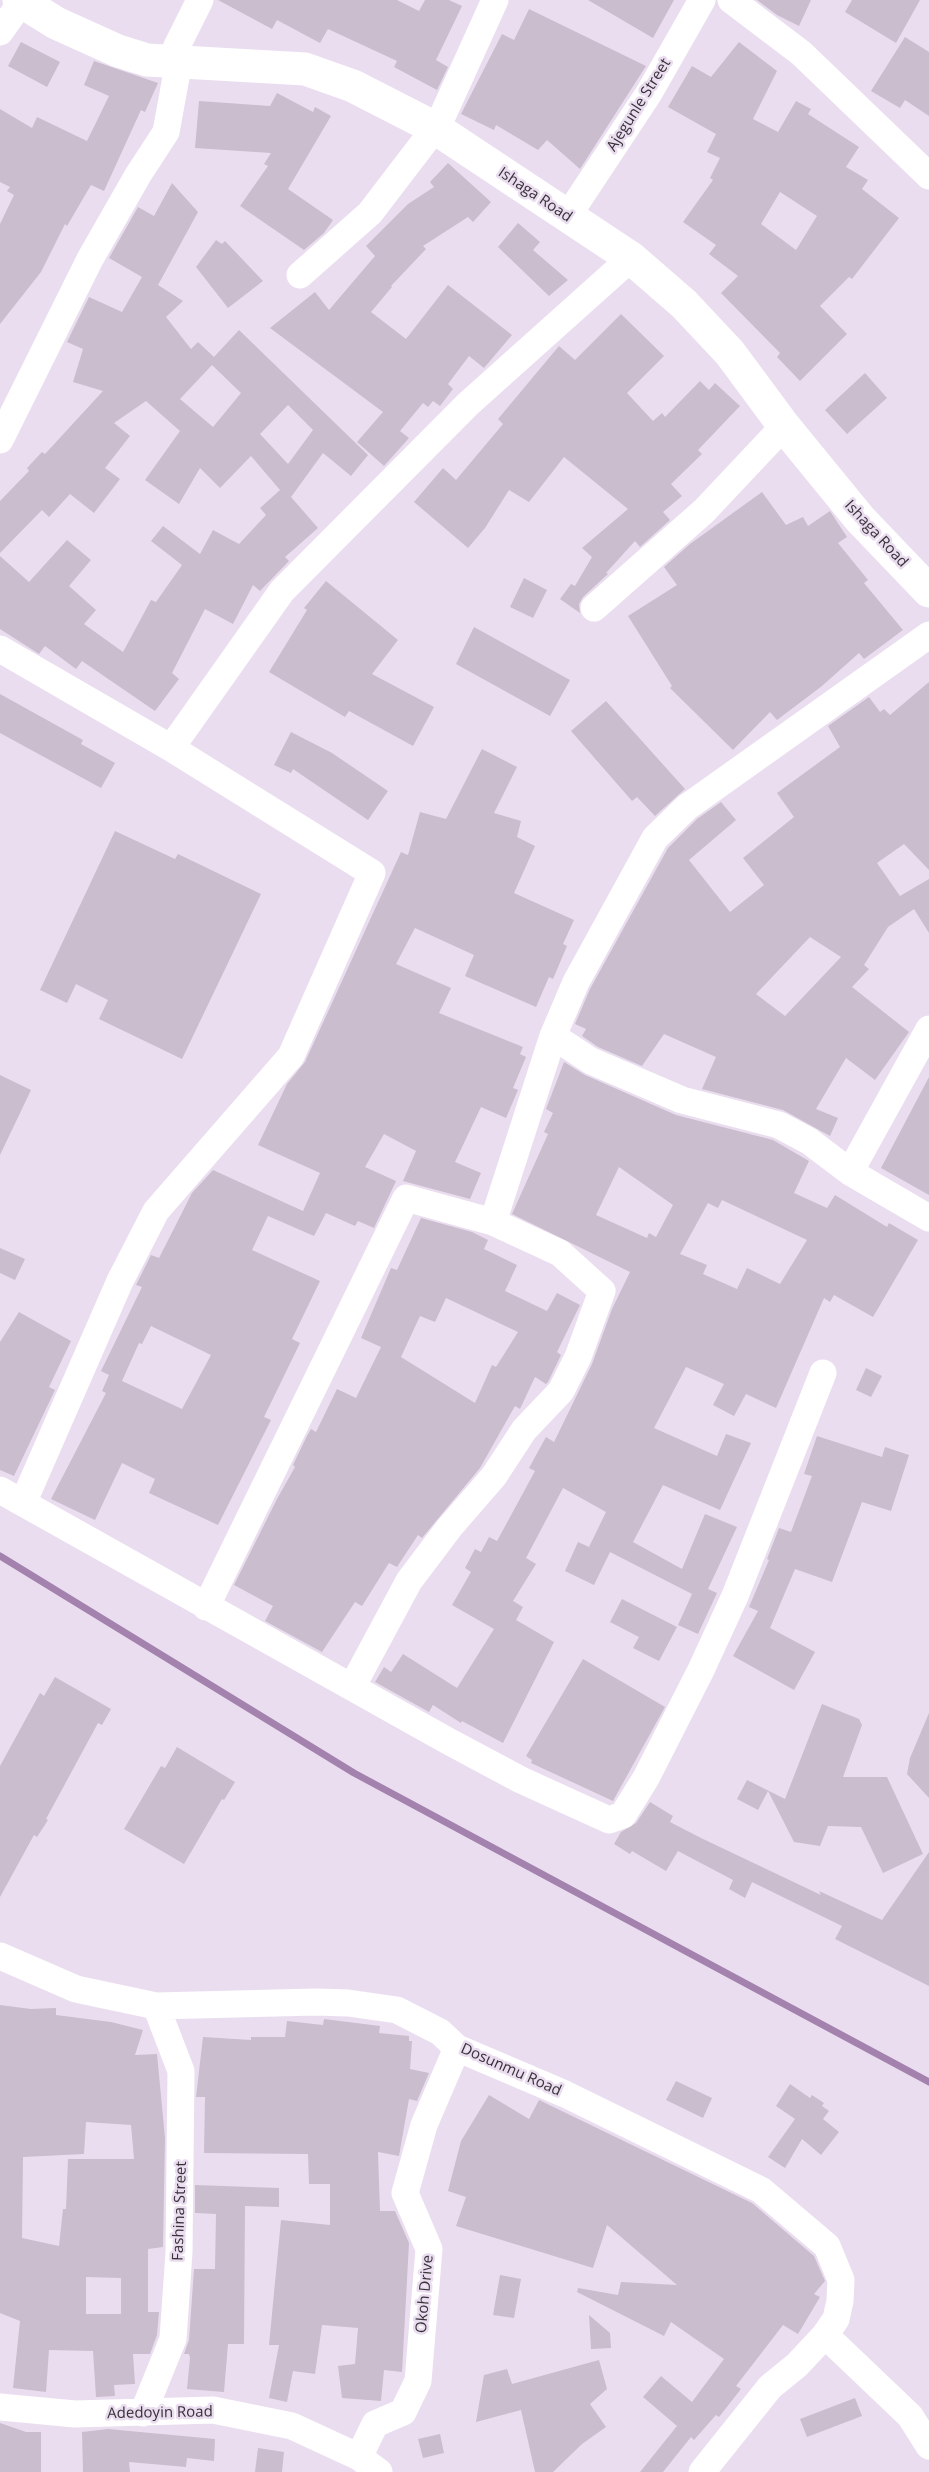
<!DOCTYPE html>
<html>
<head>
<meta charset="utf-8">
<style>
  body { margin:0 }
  canvas { display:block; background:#eaddef }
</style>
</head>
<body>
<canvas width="929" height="2472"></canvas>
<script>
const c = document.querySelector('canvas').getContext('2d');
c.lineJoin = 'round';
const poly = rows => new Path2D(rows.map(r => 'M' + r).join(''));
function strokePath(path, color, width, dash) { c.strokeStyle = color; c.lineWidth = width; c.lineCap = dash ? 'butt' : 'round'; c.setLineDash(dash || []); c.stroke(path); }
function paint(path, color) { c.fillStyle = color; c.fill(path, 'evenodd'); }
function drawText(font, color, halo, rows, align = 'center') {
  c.font = font + ' "Open Sans",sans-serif'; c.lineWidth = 5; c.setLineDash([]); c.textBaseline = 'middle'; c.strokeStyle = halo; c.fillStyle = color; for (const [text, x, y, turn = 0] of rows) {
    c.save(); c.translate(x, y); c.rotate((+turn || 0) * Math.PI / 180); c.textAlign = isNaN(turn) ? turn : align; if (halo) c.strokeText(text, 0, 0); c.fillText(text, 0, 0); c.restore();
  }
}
strokePath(poly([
  [0,1556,354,1773,929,2082]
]), '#a382ae', 7);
paint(poly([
  [218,0,397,0,419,11,425,0,449,0,462,6,436,60,448,67,437,90,394,67,397,61,328,29,320,43,277,20,272,29],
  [588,0,674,0,653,38],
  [757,0,811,0,799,26,777,15],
  [852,0,920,0,896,43,845,12],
  [529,9,646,66,580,169,547,140,538,150,496,125,494,130,461,114,502,34,514,40],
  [905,37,929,52,929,116,905,100,900,108,871,91],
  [21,42,60,62,47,87,8,66],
  [739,42,777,71,753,119,778,132,796,101,811,109,808,114,859,147,846,167,868,180,862,189,899,218,852,279,849,277,820,306,847,334,800,381,777,357,780,353,721,293,738,276,709,254,716,245,683,222,713,180,710,178,720,158,707,152,716,134,668,107,692,66,711,77],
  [780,192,817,216,796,250,761,224],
  [94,61,158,83,145,112,141,110,104,191,91,185,67,226,65,224,41,272,0,324,0,224,14,195,7,191,10,187,0,182,0,109,32,128,37,117,87,141,109,96,84,85],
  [277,93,313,112,315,107,331,116,288,189,333,220,324,233,304,250,240,206,268,166,264,164,271,153,195,148,199,101,270,106],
  [448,163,491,202,473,222,468,217,423,246,426,249,391,286,392,287,371,312,406,339,448,285,512,335,484,368,469,356,448,384,453,389,440,406,433,401,428,407,423,403,400,431,409,438,384,466,357,442,383,412,270,328,315,292,329,310,375,256,366,246,408,204,434,187,430,182],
  [172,183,198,212,158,285,183,301,166,317,191,349,198,342,214,357,239,330,368,455,351,476,323,453,291,497,318,528,285,557,289,561,260,591,253,585,233,624,205,609,172,673,179,679,155,711,82,661,76,669,45,646,39,654,0,629,0,556,29,582,67,540,91,560,69,586,96,610,84,624,123,652,151,600,156,602,182,565,151,541,163,526,200,554,213,530,239,544,266,515,260,508,280,490,251,456,220,488,200,468,179,504,145,480,180,431,146,401,114,423,130,436,105,468,120,479,94,513,70,494,49,517,42,510,0,553,0,501,29,471,27,468,42,452,45,454,103,391,73,382,83,349,67,342,89,297,122,312,142,277,109,258,138,207,154,216],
  [212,365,241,393,213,427,180,399],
  [288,405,313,430,288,464,260,434],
  [518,223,540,242,533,250,568,280,549,296,498,247],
  [216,240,222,244,225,241,263,281,228,308,196,267],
  [621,314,664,356,627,393,653,421,662,413,665,417,700,381,709,390,715,383,740,406,698,450,702,454,671,484,682,496,663,512,670,520,640,547,635,541,606,573,608,574,583,597,579,604,580,613,560,599,571,584,575,586,592,557,582,548,628,509,564,457,529,502,509,490,485,528,468,548,414,502,443,468,456,480,503,424,498,419,559,346,575,360],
  [865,373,887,398,847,434,825,410],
  [762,492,786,525,803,517,808,526,830,511,847,537,838,543,868,580,864,583,903,630,864,659,859,653,822,686,777,720,770,712,733,750,670,688,672,686,628,616,677,585,664,567,690,544],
  [524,578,547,590,533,618,510,607],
  [326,581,398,640,372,674,434,707,413,746,349,711,345,717,269,672,307,610,304,608],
  [474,627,570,680,550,716,456,664],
  [929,682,929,870,904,844,877,863,900,896,929,879,929,933,914,909,888,927,864,965,869,969,852,987,909,1032,875,1080,846,1058,816,1109,838,1118,830,1136,783,1110,702,1089,716,1057,664,1034,642,1066,598,1047,582,1036,586,1029,575,1024,590,989,668,848,697,819,721,802,736,820,689,860,730,912,764,885,743,858,794,817,777,793,840,747,828,726,869,697,880,712,884,709,890,715],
  [810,937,841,957,785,1016,756,994],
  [0,694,83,740,81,744,115,763,101,788,0,733],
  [606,701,685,789,655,816,637,797,632,801,571,731],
  [291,732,332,753,388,791,368,820,293,769,291,773,274,765],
  [482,749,517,767,494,813,521,821,517,837,535,846,514,893,574,920,563,944,567,946,553,979,549,977,536,1007,465,976,474,955,415,928,396,964,451,988,439,1013,523,1047,520,1054,526,1057,513,1088,518,1090,506,1118,481,1107,455,1162,481,1173,470,1199,403,1181,416,1151,384,1134,365,1167,396,1181,374,1228,358,1221,355,1226,326,1213,314,1236,268,1216,252,1250,320,1281,292,1339,300,1343,264,1417,271,1420,218,1525,149,1493,155,1479,122,1463,95,1520,51,1499,106,1393,102,1391,109,1375,101,1371,142,1287,136,1285,151,1255,159,1258,192,1193,213,1170,303,1211,320,1173,258,1145,287,1084,305,1062,401,852,408,855,420,812,446,819],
  [151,1326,211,1355,182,1409,122,1381,139,1343,142,1344],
  [115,831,175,859,178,854,261,894,182,1059,99,1019,108,1000,76,984,67,1003,40,990],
  [564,1062,585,1075,676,1115,773,1140,809,1161,794,1193,827,1208,835,1195,887,1227,889,1223,918,1240,873,1317,834,1295,830,1302,824,1298,776,1408,746,1394,734,1416,713,1405,724,1384,686,1367,654,1428,717,1456,726,1434,751,1443,720,1510,663,1485,633,1542,682,1569,705,1514,737,1527,708,1589,717,1593,698,1634,678,1625,692,1594,610,1552,594,1585,565,1571,578,1542,589,1547,606,1512,563,1488,526,1558,536,1564,513,1601,523,1607,516,1620,554,1642,503,1743,462,1721,461,1723,433,1705,429,1712,375,1682,384,1667,391,1672,403,1654,457,1688,494,1629,452,1605,471,1572,465,1568,475,1549,481,1552,489,1537,497,1541,535,1471,529,1468,546,1437,554,1442,592,1364,612,1309,630,1272,512,1214,548,1134,544,1132,553,1113,546,1109],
  [619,1167,673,1205,656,1237,649,1233,647,1238,596,1215],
  [722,1200,807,1240,780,1284,747,1268,737,1289,703,1274,707,1265,680,1254,708,1203,718,1208],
  [0,1075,31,1090,0,1155],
  [929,1077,929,1195,881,1168],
  [421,1218,472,1232,488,1240,484,1249,517,1265,505,1291,547,1311,557,1293,580,1305,557,1352,561,1355,548,1382,546,1384,535,1377,520,1409,515,1406,480,1468,422,1538,418,1535,397,1567,389,1563,362,1606,355,1602,322,1652,265,1621,273,1606,234,1585,277,1499,295,1467,293,1465,307,1436,311,1429,316,1432,337,1389,356,1398,381,1347,361,1338,391,1268,397,1270],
  [446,1298,518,1332,496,1367,492,1365,475,1403,401,1357,420,1316,435,1322],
  [0,1248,25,1259,15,1280,0,1273],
  [19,1312,71,1341,49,1387,55,1390,14,1476,0,1470,0,1342],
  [866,1368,882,1376,871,1397,856,1390],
  [817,1436,882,1457,885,1447,909,1455,891,1511,862,1502,832,1582,795,1569,770,1628,815,1652,794,1690,733,1656,758,1611,749,1607,769,1560,767,1559,779,1528,791,1532,812,1476,804,1474],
  [622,1599,677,1627,659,1661,633,1648,639,1637,610,1622],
  [583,1659,665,1707,613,1801,531,1763,532,1760,526,1756],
  [55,1677,111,1709,102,1725,98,1723,46,1819,48,1820,37,1837,34,1835,0,1897,0,1766,40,1693,44,1696],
  [822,1704,859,1719,862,1725,843,1777,887,1777,923,1854,883,1873,861,1827,828,1826,820,1846,794,1842,768,1791,758,1810,737,1799,747,1780,785,1799],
  [929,1713,929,1798,907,1774,910,1758],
  [177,1747,235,1782,224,1800,222,1799,184,1864,124,1829,161,1766,165,1768],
  [650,1802,673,1816,670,1822,701,1838,821,1895,819,1891,882,1920,929,1852,929,1986,835,1939,842,1926,752,1882,745,1898,729,1889,733,1880,678,1851,666,1871,632,1851,630,1854,614,1844,621,1832,636,1823],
  [0,2005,31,2009,56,2008,56,2015,111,2022,143,2030,135,2055,157,2054,165,2138,163,2247,148,2249,148,2312,159,2312,157,2335,150,2354,133,2354,135,2384,114,2385,115,2396,96,2397,93,2351,49,2350,46,2392,13,2388,20,2321,0,2313],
  [86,2122,131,2125,134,2159,68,2159,66,2209,63,2209,59,2246,22,2238,23,2157,84,2154],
  [86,2277,121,2278,121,2314,86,2314],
  [324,2019,380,2026,379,2033,409,2036,409,2041,412,2041,410,2069,429,2073,417,2101,409,2099,399,2156,378,2152,380,2211,395,2211,409,2243,402,2372,384,2370,381,2401,342,2398,338,2366,355,2364,358,2328,322,2325,315,2374,293,2371,287,2402,269,2398,279,2345,269,2345,281,2220,330,2225,330,2184,309,2184,308,2154,204,2153,205,2097,196,2097,203,2037,251,2040,251,2037,285,2037,287,2021,323,2025],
  [676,2081,712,2098,703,2118,666,2100],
  [790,2084,810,2098,812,2095,824,2103,822,2106,829,2111,823,2119,839,2132,821,2155,802,2139,785,2168,768,2157,795,2119,776,2106],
  [489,2095,529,2119,539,2100,752,2203,814,2256,825,2281,814,2294,820,2297,798,2334,783,2325,736,2386,741,2389,719,2417,716,2415,694,2440,691,2437,663,2472,640,2472,677,2426,643,2397,661,2376,692,2402,724,2359,671,2322,664,2336,577,2292,578,2288,618,2295,621,2282,677,2285,607,2225,593,2268,456,2226,466,2197,448,2191,461,2141],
  [195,2185,279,2188,279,2207,245,2206,244,2344,228,2344,224,2392,187,2389,190,2358,189,2354,184,2354,189,2340,194,2269,215,2269,216,2214,195,2213],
  [500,2275,521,2279,514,2318,493,2315],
  [589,2315,610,2333,611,2348,591,2349],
  [599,2360,607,2389,590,2404,606,2427,582,2444,553,2472,535,2472,521,2410,476,2422,484,2375,507,2369,512,2384],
  [855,2398,862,2416,807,2437,800,2419],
  [0,2423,26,2432,41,2432,41,2472,0,2472],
  [108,2429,215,2439,214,2461,187,2458,186,2467,129,2462,130,2472,83,2472,82,2432],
  [440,2434,444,2453,423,2458,418,2439],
  [258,2448,284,2452,282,2472,255,2472]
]), '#cabdce');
strokePath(poly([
  [731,0,801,53,929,176],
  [0,32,22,1],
  [441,119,495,0],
  [573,208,649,93,702,0],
  [300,275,370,213,435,128],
  [0,440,90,259,138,175,166,132,179,61,176,48,200,0],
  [594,608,704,511,784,426],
  [0,649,171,748,372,873,291,1056,156,1211,120,1281,23,1503,448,1741,521,1780,609,1820,623,1815,646,1778,701,1670,735,1596,823,1373],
  [171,748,282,591,468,404,631,258],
  [553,1036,591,1061,682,1100,779,1125,809,1141,850,1172,929,1218],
  [850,1172,929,1029],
  [493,1222,553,1036,576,982,655,838,687,807,929,635],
  [0,1490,23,1503],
  [206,1607,406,1198,493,1222,560,1253,602,1291,578,1357,561,1391,524,1430,494,1476,449,1528,409,1581,352,1687],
  [0,1956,76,1989,156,2006,316,2002,348,2003,397,2010,440,2032,457,2048,565,2094,761,2190,827,2246,841,2280,840,2301,836,2319,825,2335,797,2365,770,2387,702,2472],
  [825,2335,910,2416,929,2446],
  [0,2407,75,2414,213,2410,292,2426,359,2457,379,2472],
  [143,2413,173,2339,179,2252,181,2071,156,2006],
  [359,2457,375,2424,403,2412,418,2381,429,2249,405,2193,424,2125,457,2048]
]), '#fff', 27);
strokePath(poly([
  [19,0,56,23,118,51,147,60,305,69,353,86,435,128,631,258,684,304,730,353,784,426,860,519,929,591]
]), '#fff', 33);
drawText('15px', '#373138', '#eaddef', [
  ["Ajegunle Street",639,105,-58],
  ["Ishaga Road",535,195,34],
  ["Ishaga Road",876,534,47],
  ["Dosunmu Road",511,2070,24],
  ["Fashina Street",180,2211,-88],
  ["Okoh Drive",425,2294,-85],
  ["Adedoyin Road",160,2413,-1]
]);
</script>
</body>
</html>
